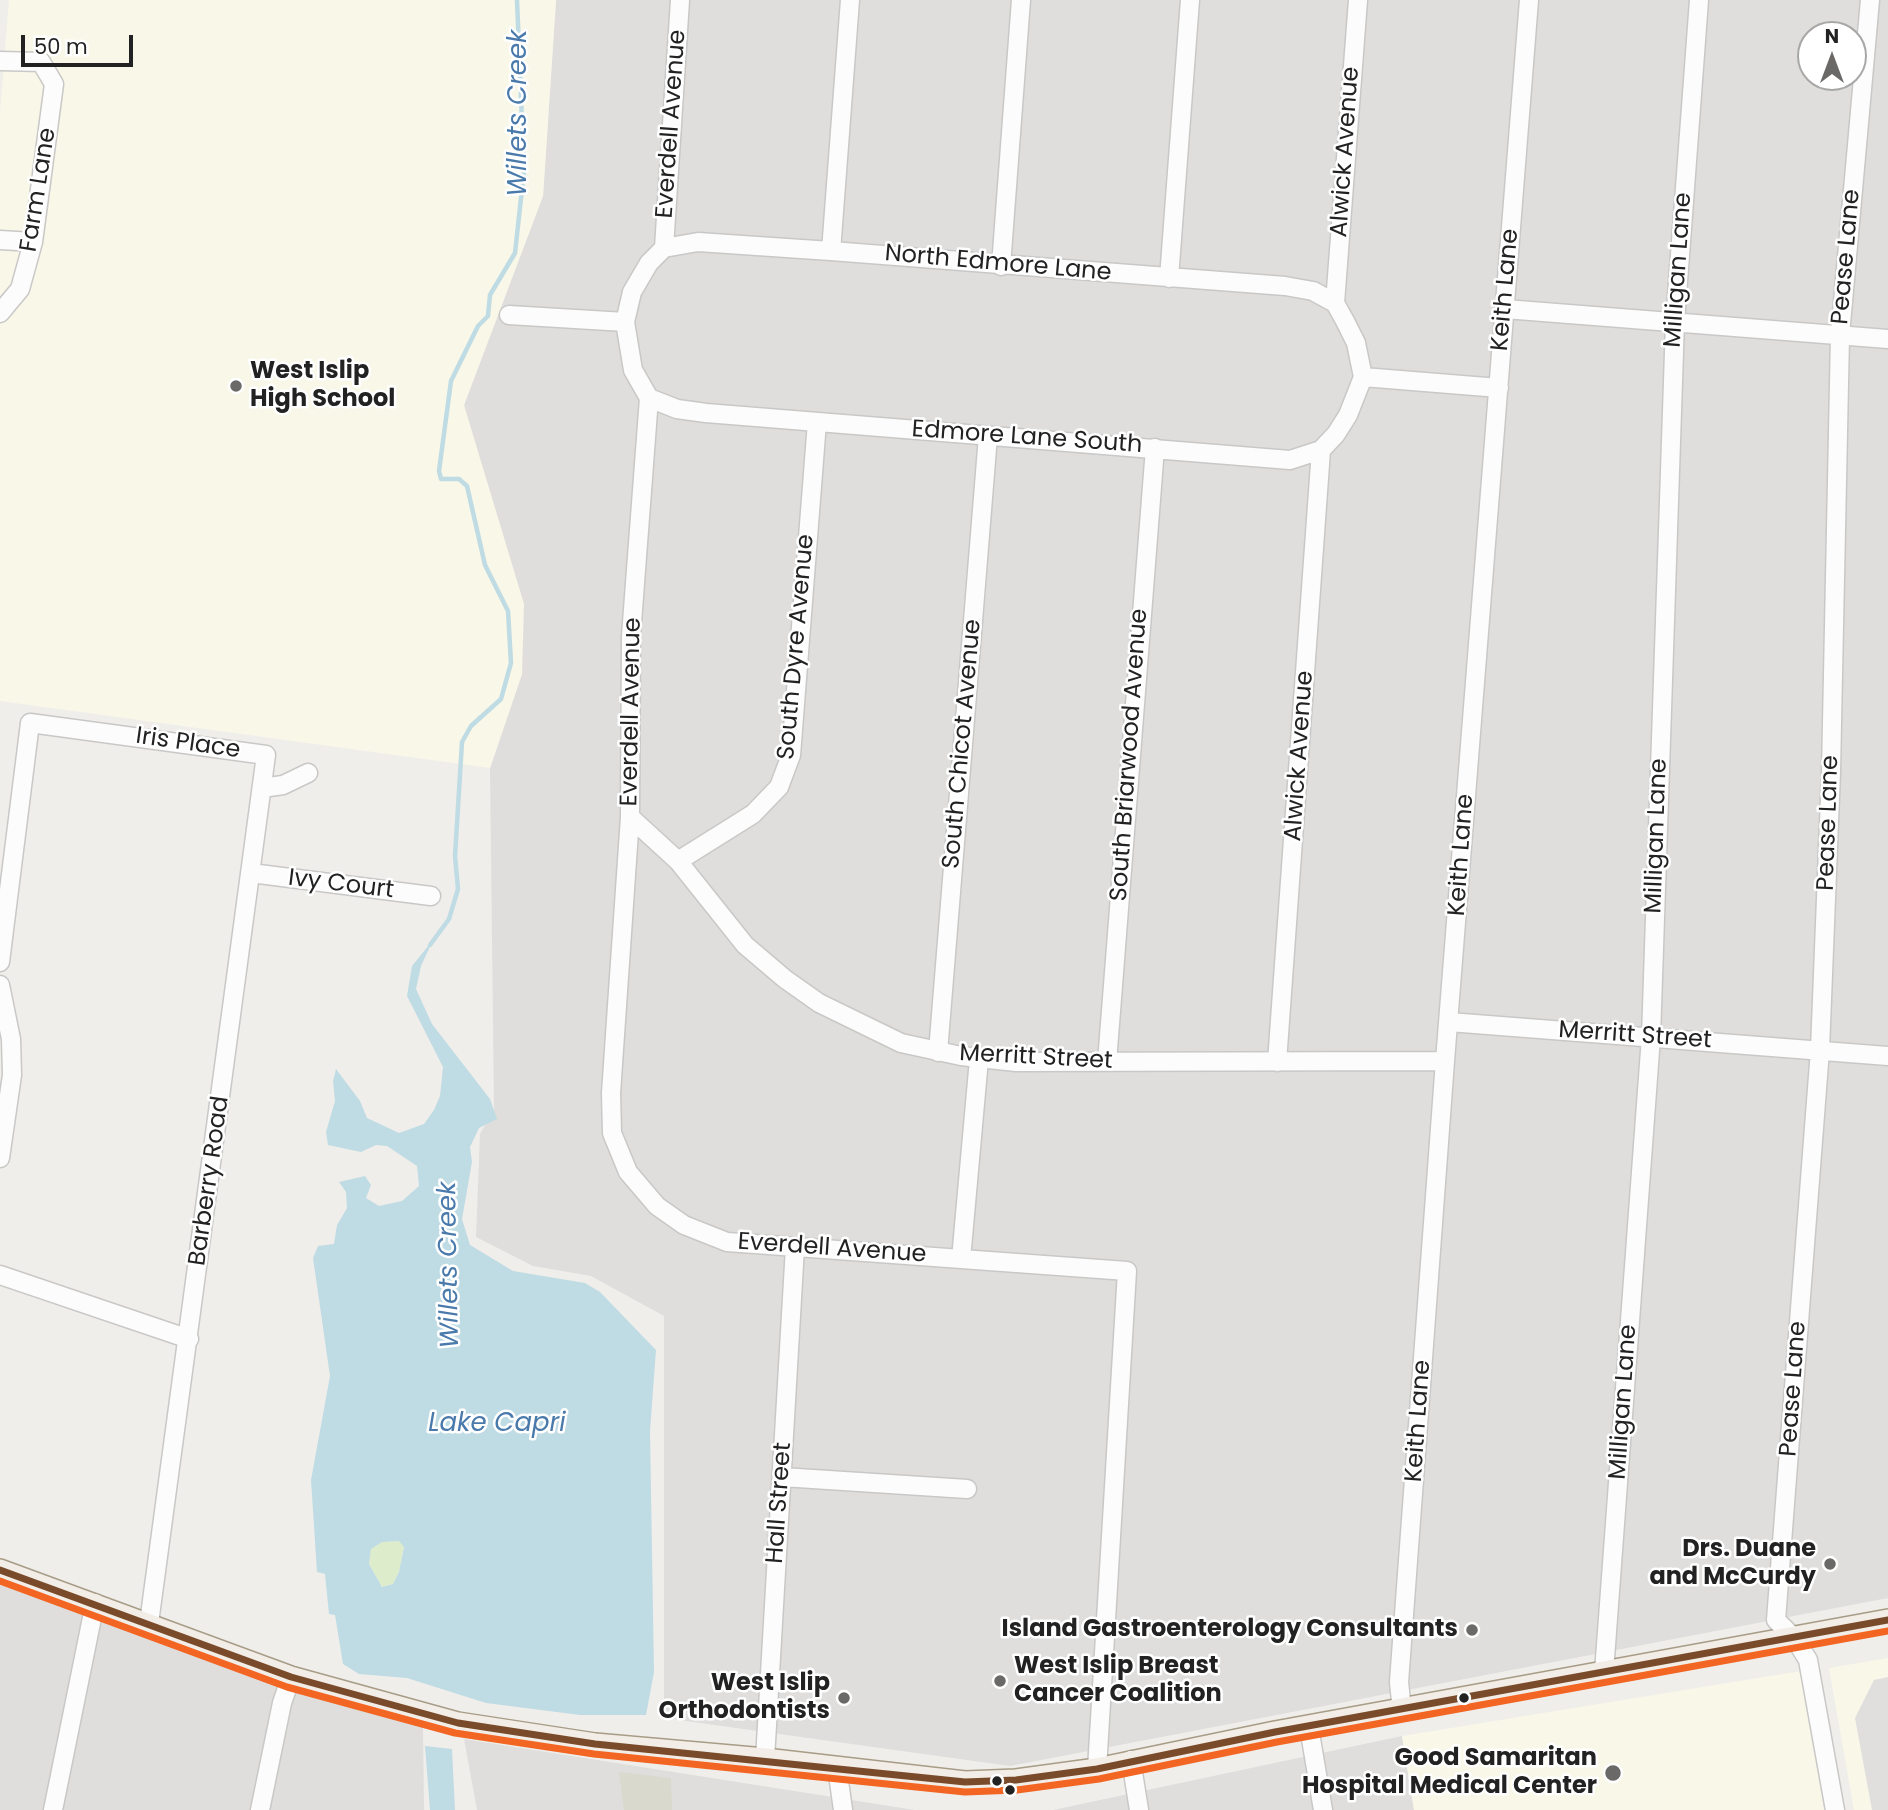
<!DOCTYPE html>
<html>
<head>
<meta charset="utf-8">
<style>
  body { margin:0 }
  #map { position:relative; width:1888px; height:1810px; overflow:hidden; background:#f0eeeb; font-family:Poppins,sans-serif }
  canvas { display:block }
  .north { position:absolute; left:1797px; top:21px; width:70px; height:70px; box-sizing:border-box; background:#fff; border:2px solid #a7a7a7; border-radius:50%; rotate:0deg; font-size:19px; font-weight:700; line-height:28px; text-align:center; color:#222 }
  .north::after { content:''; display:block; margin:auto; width:24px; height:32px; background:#6a6968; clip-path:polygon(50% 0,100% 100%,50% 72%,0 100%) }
  .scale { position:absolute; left:21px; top:35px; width:112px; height:32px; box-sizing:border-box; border:4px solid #222; border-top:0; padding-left:9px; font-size:21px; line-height:24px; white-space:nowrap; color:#222; -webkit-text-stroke:5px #fff; paint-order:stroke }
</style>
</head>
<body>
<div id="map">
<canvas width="1888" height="1810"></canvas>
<div class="north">N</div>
<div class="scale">50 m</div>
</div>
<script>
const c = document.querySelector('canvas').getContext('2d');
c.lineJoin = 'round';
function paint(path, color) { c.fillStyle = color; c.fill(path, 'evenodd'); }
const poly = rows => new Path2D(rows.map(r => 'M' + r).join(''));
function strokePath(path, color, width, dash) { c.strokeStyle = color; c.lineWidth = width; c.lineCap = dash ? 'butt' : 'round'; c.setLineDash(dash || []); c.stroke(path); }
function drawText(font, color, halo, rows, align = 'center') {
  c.font = font + ' Poppins,sans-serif'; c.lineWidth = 5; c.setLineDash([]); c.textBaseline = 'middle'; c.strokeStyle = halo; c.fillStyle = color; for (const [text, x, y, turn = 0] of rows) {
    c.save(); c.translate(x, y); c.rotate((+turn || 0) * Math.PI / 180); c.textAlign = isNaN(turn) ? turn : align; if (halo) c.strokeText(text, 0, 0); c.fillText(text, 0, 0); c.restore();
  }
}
paint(poly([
  [556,0,1888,0,1888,1598,1010,1766,664,1718,664,1316,591,1276,533,1266,476,1237,480,1134,494,1109,490,768,522,674,464,405,543,196],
  [1811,35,1853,35,1853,77,1811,77],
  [0,1585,423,1726,424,1810,0,1810],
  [1402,1736,1414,1810,1053,1810],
  [464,1739,915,1810,477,1810]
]), '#dfdedc');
paint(poly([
  [9,0,556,0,543,196,464,405,524,604,522,674,490,768,0,701,0,113],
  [1888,1658,1888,1810,1854,1810,1829,1668],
  [1801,1671,1824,1810,1414,1810,1402,1736]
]), '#f8f7e8');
paint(poly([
  [619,1772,671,1778,672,1810,624,1810]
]), '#d9d9cd');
paint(poly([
  [399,1541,404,1546,399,1572,393,1584,382,1587,369,1564,371,1549,382,1542]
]), '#ddeccb');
paint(poly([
  [1888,1677,1888,1810,1872,1810,1855,1718,1874,1680]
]), '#e0dfde');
paint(poly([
  [433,940,421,966,416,989,432,1024,490,1099,497,1119,479,1128,470,1147,472,1162,462,1219,470,1245,513,1271,585,1283,600,1292,656,1350,650,1431,654,1672,646,1715,580,1715,486,1703,407,1678,359,1674,343,1664,335,1615,329,1614,325,1574,317,1572,311,1480,330,1376,313,1258,318,1246,334,1244,337,1225,347,1208,346,1192,339,1182,365,1176,371,1185,366,1198,379,1206,402,1201,419,1186,417,1166,387,1146,376,1145,361,1152,328,1145,326,1132,335,1101,333,1081,336,1069,360,1101,367,1118,399,1133,424,1124,434,1110,440,1096,443,1067,407,996,412,966],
  [399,1541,404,1547,399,1572,393,1584,382,1587,369,1564,371,1549,382,1542],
  [425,1746,452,1749,455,1810,430,1810]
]), '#bfdbe3');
strokePath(poly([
  [430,945,449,919,458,889,455,856,462,742,471,726,501,699,511,663,508,611,485,565,467,486,459,479,441,479,439,471,451,381,478,326,488,316,490,295,515,253,524,171,517,0]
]), '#bfdbe3', 4.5);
const minor = poly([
  [0,61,41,62,54,84,33,242,20,289,0,313],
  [0,240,33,242],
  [664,248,680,0],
  [831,251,850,0],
  [1001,266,1021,0],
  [1169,278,1190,0],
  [1335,303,1358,0],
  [1505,309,1888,339],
  [509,315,625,322],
  [1363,377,1499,388],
  [649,398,677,409,706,413,1290,460,1321,450,1336,434,1348,415,1363,377],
  [262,788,283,785,308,773],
  [630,817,678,861,745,945,785,979,819,1003,901,1043,961,1056,1016,1062,1445,1061],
  [678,861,753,814,779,787,791,755,817,422],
  [251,873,431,896],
  [0,962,30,723,266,755,149,1623],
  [0,985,11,1039,12,1075,0,1158],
  [1449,1022,1888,1056],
  [938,1052,988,436],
  [1107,1062,1155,448],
  [1277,1062,1321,450],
  [961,1259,979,1059],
  [0,1275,189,1339],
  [782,1477,967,1489],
  [1604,1672,1651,1037,1675,322,1699,0],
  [1402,1711,1399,1682,1445,1061,1529,0],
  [1309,1727,1323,1810],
  [765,1759,795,1247],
  [1131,1760,1139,1810],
  [837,1767,843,1810],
  [1097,1769,1127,1271,727,1242,684,1225,657,1206,628,1172,612,1133,611,1093,630,817,631,636,649,398,633,370,625,322,632,292,649,263,664,248,698,242,831,251,1285,286,1313,291,1335,303,1345,321,1356,343,1363,377],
  [53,1810,95,1603],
  [260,1810,282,1703,291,1677],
  [1835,1810,1808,1660,1795,1639,1776,1620,1820,1050,1831,772,1840,335,1870,0]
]);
const major = poly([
  [0,1570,291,1677,458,1723,595,1744,765,1759,965,1782,1016,1780,1097,1769,1275,1732,1888,1620]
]);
strokePath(minor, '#c9c8c7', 21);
strokePath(major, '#a79c86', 24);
strokePath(minor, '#fdfcfc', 18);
strokePath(major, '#f3ede7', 21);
strokePath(poly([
  [0,1570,291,1677,458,1723,595,1744,965,1782,1016,1780,1097,1769,1275,1732,1888,1620]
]), '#7a4b2a', 7);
strokePath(poly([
  [0,1581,287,1687,455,1733,594,1754,965,1792,1017,1790,1099,1779,1277,1742,1888,1631]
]), '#f26522', 7);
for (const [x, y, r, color] of [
  [236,386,7,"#6a6968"],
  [1830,1564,7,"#6a6968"],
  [1472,1630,7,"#6a6968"],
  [1000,1681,7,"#6a6968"],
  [844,1698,7,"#6a6968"],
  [1464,1698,6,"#222"],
  [1613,1773,9,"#6a6968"],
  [997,1781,6,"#222"],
  [1010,1790,6,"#222"]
]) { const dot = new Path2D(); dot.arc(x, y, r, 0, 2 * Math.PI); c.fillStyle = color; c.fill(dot); strokePath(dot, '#fff', 2.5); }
drawText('24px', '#222', '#fff', [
  ["Everdell Avenue",672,124,-86],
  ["Alwick Avenue",1346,152,-86],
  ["Farm Lane",39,190,-81],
  ["Pease Lane",1847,257,-85],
  ["North Edmore Lane",998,264,5],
  ["Milligan Lane",1679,270,-86],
  ["Keith Lane",1506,290,-85],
  ["Edmore Lane South",1027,438,4],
  ["South Dyre Avenue",797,647,-85],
  ["Everdell Avenue",632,712,-89],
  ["Iris Place",188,744,8],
  ["South Chicot Avenue",963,744,-85],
  ["South Briarwood Avenue",1130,755,-86],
  ["Alwick Avenue",1300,756,-86],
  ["Pease Lane",1829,823,-88],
  ["Milligan Lane",1657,836,-88],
  ["Keith Lane",1462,855,-86],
  ["Ivy Court",341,885,7],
  ["Merritt Street",1635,1036,4],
  ["Merritt Street",1036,1058,3],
  ["Barberry Road",210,1181,-82],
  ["Everdell Avenue",832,1249,4],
  ["Pease Lane",1794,1389,-86],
  ["Milligan Lane",1624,1402,-86],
  ["Keith Lane",1419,1421,-86],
  ["Hall Street",780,1503,-86]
]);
drawText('bold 24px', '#222', '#fff', [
  ["West Islip",250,372,"left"],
  ["High School",250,400,"left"],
  ["Drs. Duane",1816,1550],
  ["and McCurdy",1816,1578],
  ["Island Gastroenterology Consultants",1458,1630],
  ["West Islip Breast",1014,1667,"left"],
  ["Cancer Coalition",1014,1695,"left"],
  ["West Islip",830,1684],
  ["Orthodontists",830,1712],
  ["Good Samaritan",1597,1759],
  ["Hospital Medical Center",1597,1787]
], 'right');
drawText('italic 26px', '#4a7aab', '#fff', [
  ["Willets Creek",519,113,-90],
  ["Willets Creek",450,1265,-91],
  ["Lake Capri",497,1424]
]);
</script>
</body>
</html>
